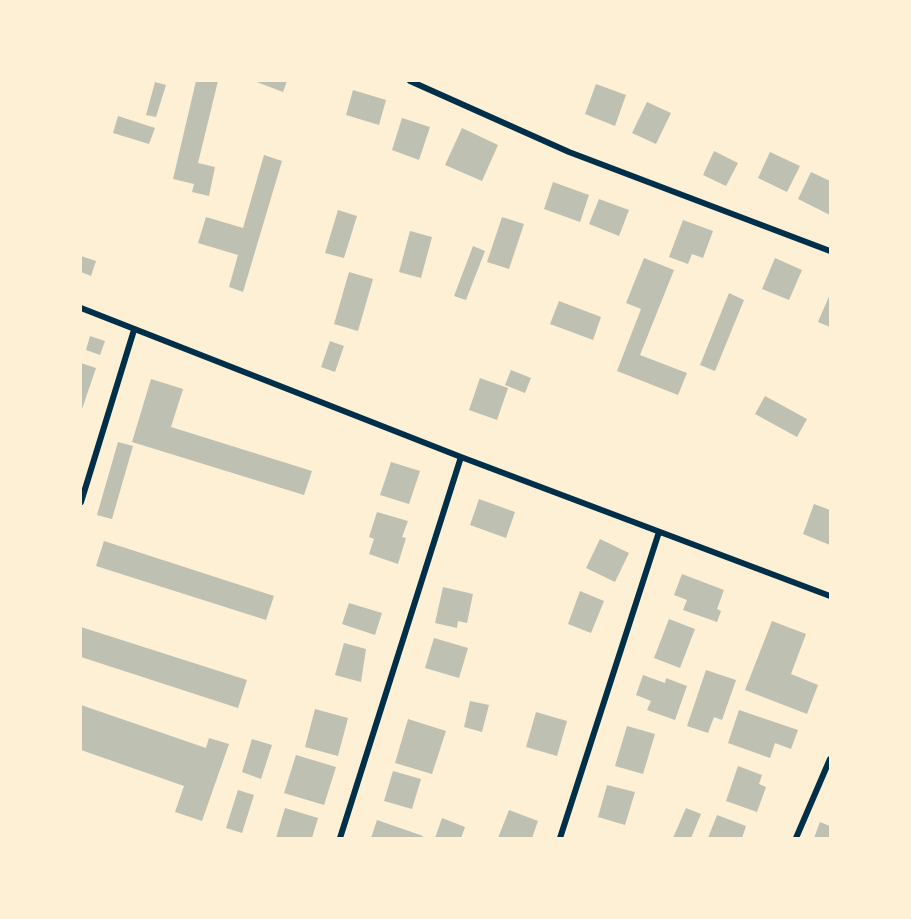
<!DOCTYPE html>
<html>
<head>
<meta charset="utf-8">
<style>
  body { margin:0 }
  #map { position:relative; width:911px; height:919px; overflow:hidden; background:#fdf0d5; font-family:"PT Sans Narrow",sans-serif }
  canvas { display:block }
  .frame { position:absolute; inset:0; border:82px solid #fdf0d5; pointer-events:none }
</style>
</head>
<body>
<div id="map">
<canvas width="911" height="919"></canvas>
<div class="frame"></div>
</div>
<script>
const c = document.querySelector('canvas').getContext('2d');
c.lineJoin = 'round';
function paint(path, color) { c.fillStyle = color; c.fill(path, 'evenodd'); }
const poly = rows => new Path2D(rows.map(r => 'M' + r).join(''));
function strokePath(path, color, width, dash) { c.strokeStyle = color; c.lineWidth = width; c.lineCap = dash ? 'butt' : 'round'; c.setLineDash(dash || []); c.stroke(path); }
paint(poly([
  [196,81,218,81,198,163,215,167,209,196,192,192,194,184,173,179],
  [254,81,287,81,283,92],
  [155,82,166,85,156,117,146,115],
  [596,84,626,95,615,126,585,114],
  [353,90,386,100,379,125,346,115],
  [647,102,671,113,656,144,632,133],
  [118,116,155,128,149,144,113,133],
  [402,118,430,127,419,160,392,150],
  [462,128,498,145,482,181,445,165],
  [714,151,738,163,726,186,703,175],
  [770,152,800,166,787,192,758,178],
  [264,155,282,161,243,292,229,287,238,255,198,243,206,217,243,228],
  [811,172,830,181,830,215,798,199],
  [553,182,589,195,580,222,544,209],
  [599,199,629,210,619,236,589,224],
  [338,210,357,216,344,258,325,253],
  [502,217,524,224,509,269,487,262],
  [683,220,713,231,703,258,692,254,688,264,669,257],
  [410,231,432,237,421,278,399,272],
  [473,246,485,251,466,300,454,296],
  [81,256,96,261,91,276,81,272],
  [644,258,674,270,640,355,687,373,678,395,617,371,641,309,626,303],
  [775,258,802,270,789,300,762,289],
  [349,272,373,279,358,331,334,324],
  [729,293,744,300,715,371,700,365],
  [830,294,830,327,818,322],
  [559,301,601,317,593,340,550,324],
  [90,336,105,341,100,355,86,350],
  [330,341,344,346,335,372,321,367],
  [81,363,96,368,81,412],
  [511,370,531,378,525,393,505,385],
  [480,378,508,388,497,420,469,410],
  [151,379,183,389,171,427,312,471,304,495,132,442],
  [765,396,807,419,797,437,755,414],
  [118,442,133,446,112,519,97,515],
  [391,462,420,471,409,504,380,495],
  [479,499,515,512,506,538,470,525],
  [814,504,830,510,830,545,803,534],
  [377,512,408,521,402,537,406,538,398,564,369,554,374,539,369,537],
  [600,539,629,553,615,582,586,568],
  [104,541,274,596,266,620,96,566],
  [682,574,724,590,717,609,721,611,717,622,683,610,687,600,674,595],
  [443,587,473,594,467,623,458,621,457,628,435,623],
  [580,591,604,601,591,633,568,624],
  [349,603,382,613,375,635,342,624],
  [669,619,695,629,680,668,654,658],
  [772,621,806,634,791,674,818,685,807,714,745,690],
  [81,627,247,680,238,708,81,657],
  [434,638,468,648,459,678,425,668],
  [344,643,366,649,361,682,335,675],
  [706,670,736,680,722,720,714,717,708,733,687,726],
  [643,675,665,683,666,678,687,686,675,720,647,710,651,701,636,695],
  [470,701,489,705,482,732,464,727],
  [81,705,206,748,209,738,229,744,202,821,175,812,184,786,81,750],
  [315,709,348,718,338,756,305,747],
  [739,710,798,730,791,749,775,743,770,758,728,743],
  [536,712,567,721,557,756,526,747],
  [408,719,446,731,432,774,395,763],
  [627,726,655,734,643,774,615,766],
  [252,739,272,745,261,779,242,772],
  [296,755,336,767,324,805,284,793],
  [738,766,762,775,759,784,766,787,757,812,726,801],
  [393,771,421,779,412,809,384,801],
  [607,785,635,792,625,825,598,817],
  [238,790,254,795,242,833,226,828],
  [285,808,318,818,312,838,276,838],
  [686,808,701,814,691,838,673,838],
  [509,810,538,821,532,838,498,838],
  [717,815,746,826,742,838,708,838],
  [442,818,465,827,461,838,435,838],
  [377,820,423,836,422,838,371,838],
  [820,822,830,826,830,838,814,838]
]), '#bec0b2');
strokePath(poly([
  [410,81,569,152,830,251],
  [81,308,461,457,830,596],
  [81,502,134,330],
  [340,838,461,457],
  [560,838,659,532],
  [796,838,830,759]
]), '#003049', 6);
</script>
</body>
</html>
